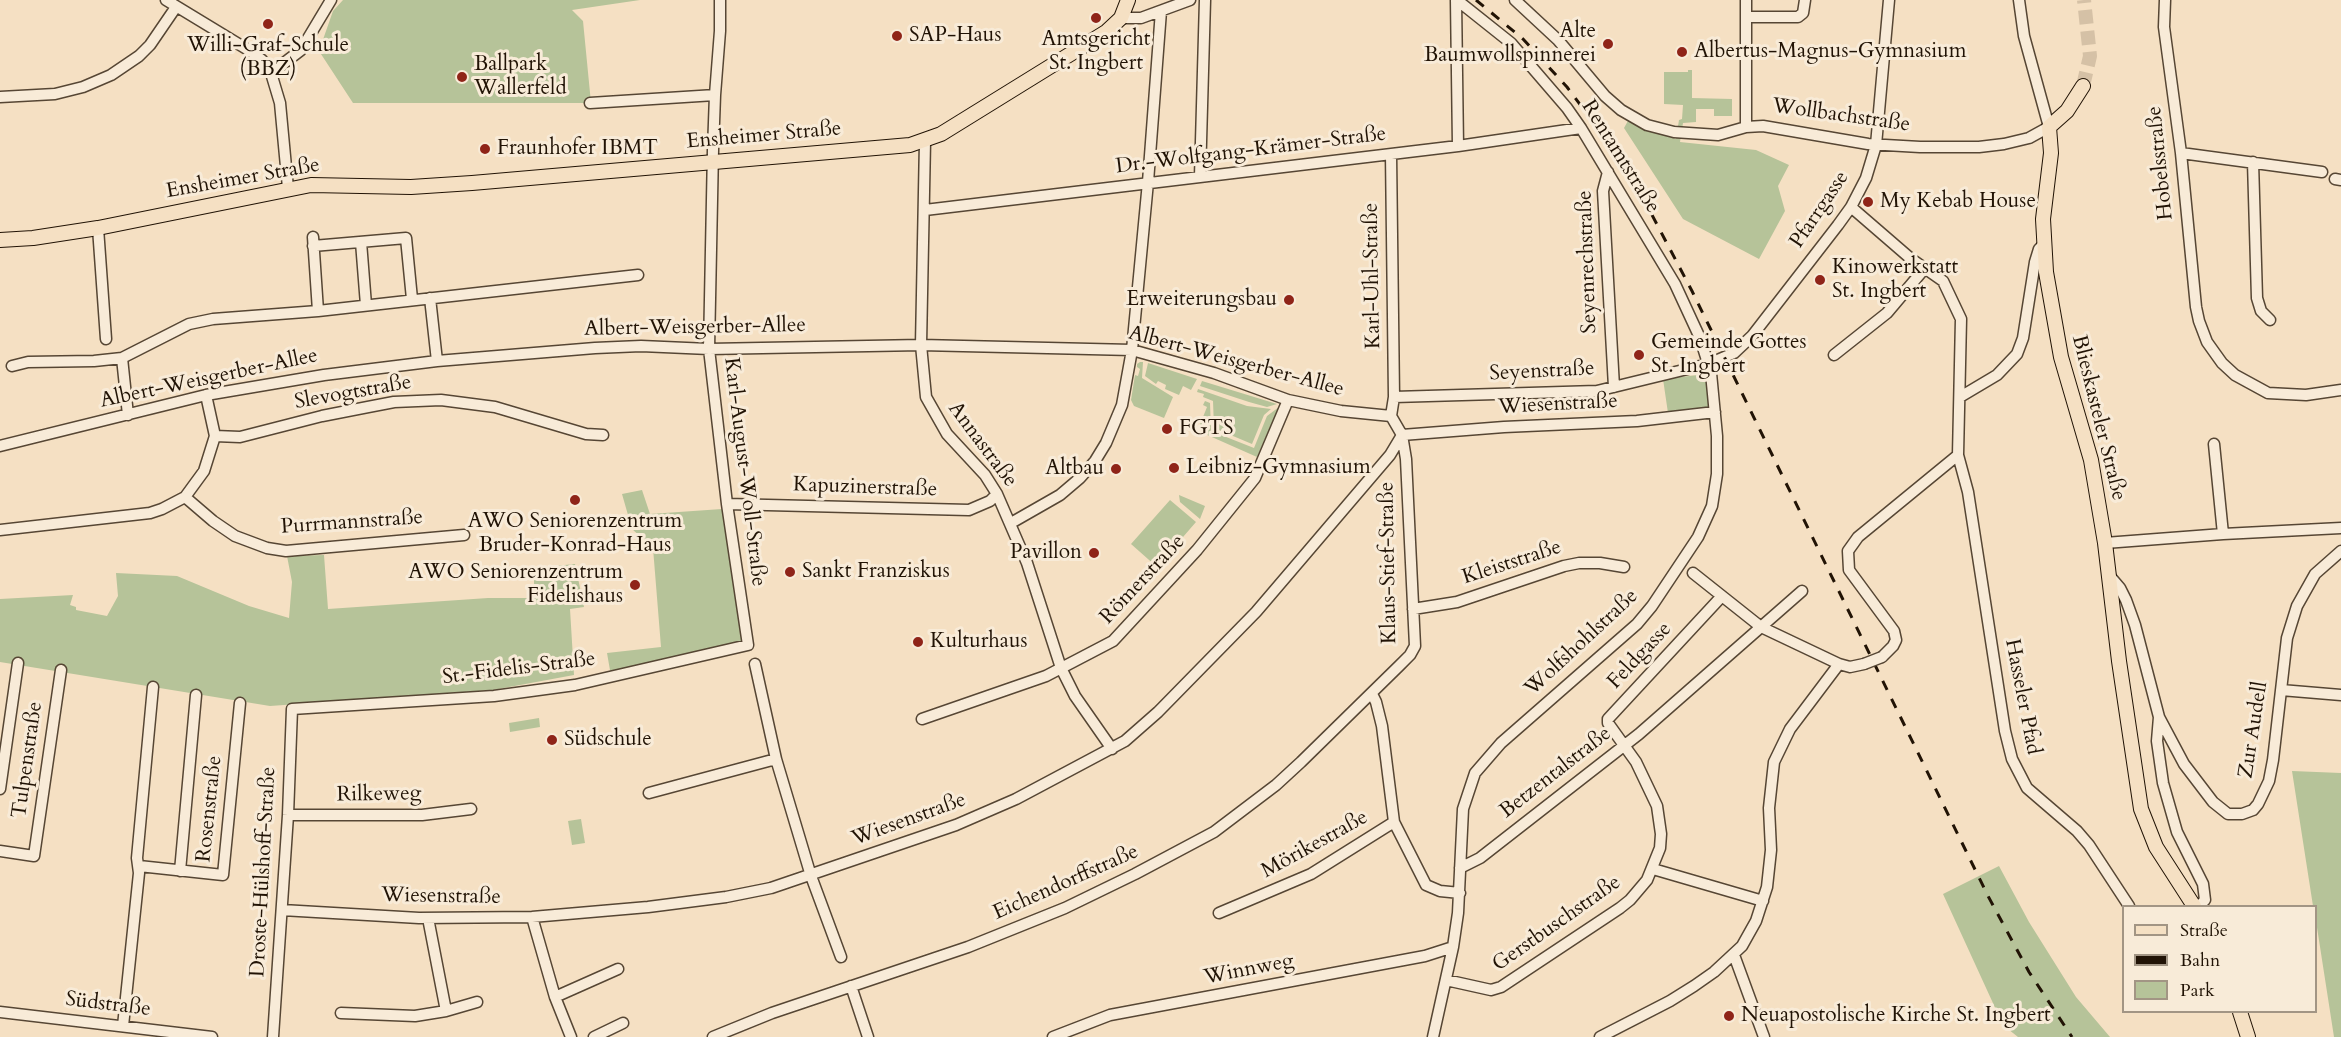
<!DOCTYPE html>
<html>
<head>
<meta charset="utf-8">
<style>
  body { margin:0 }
  #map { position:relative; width:2341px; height:1037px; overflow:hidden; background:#f5e0c3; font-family:Cardo,serif }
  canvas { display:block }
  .legend { position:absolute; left:2122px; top:905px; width:195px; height:108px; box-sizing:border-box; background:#f8ebd8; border:2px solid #a29584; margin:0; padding:8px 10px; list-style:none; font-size:18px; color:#211305 }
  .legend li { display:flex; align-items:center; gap:12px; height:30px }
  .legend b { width:30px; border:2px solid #a29584 }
</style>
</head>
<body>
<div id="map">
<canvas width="2341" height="1037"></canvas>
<ul class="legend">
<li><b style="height:8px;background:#f5e0c3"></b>Straße</li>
<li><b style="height:8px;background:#211305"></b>Bahn</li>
<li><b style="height:16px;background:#b6c399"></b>Park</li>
</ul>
</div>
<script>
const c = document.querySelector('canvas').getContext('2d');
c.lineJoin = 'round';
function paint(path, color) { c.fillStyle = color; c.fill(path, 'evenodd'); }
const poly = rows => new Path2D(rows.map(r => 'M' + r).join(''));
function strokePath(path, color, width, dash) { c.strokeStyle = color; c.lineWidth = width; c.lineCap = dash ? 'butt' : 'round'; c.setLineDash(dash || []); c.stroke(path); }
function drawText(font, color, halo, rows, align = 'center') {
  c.font = font + ' Cardo,serif'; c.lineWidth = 6; c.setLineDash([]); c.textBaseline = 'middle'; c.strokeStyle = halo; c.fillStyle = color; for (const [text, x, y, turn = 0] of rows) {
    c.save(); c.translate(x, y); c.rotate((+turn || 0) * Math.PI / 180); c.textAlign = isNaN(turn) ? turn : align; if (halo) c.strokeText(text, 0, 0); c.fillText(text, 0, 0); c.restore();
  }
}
paint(poly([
  [343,0,640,0,572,10,583,21,591,103,353,103,319,51,333,11],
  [1688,70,1692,70,1692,98,1732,99,1732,116,1714,116,1714,109,1696,109,1696,122,1683,123,1680,142,1756,150,1789,165,1778,186,1785,211,1759,259,1683,219,1624,128,1629,119,1676,139,1679,120,1682,119,1683,105,1664,104,1664,72,1688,72],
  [1140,362,1143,362,1142,378,1173,397,1164,418,1134,406,1131,400,1135,375,1138,376,1140,369,1137,367,1137,364],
  [1148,363,1197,379,1191,390,1183,386,1179,395,1165,389,1166,385,1158,381,1156,384,1145,376],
  [1707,374,1711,410,1668,413,1663,379],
  [1202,381,1277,404,1267,407,1249,402,1200,386],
  [1198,389,1247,406,1271,409,1264,415,1252,444,1214,428,1213,401,1203,397,1204,394,1197,392],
  [1205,401,1210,403,1211,431,1254,448,1267,416,1279,407,1257,457,1205,434,1206,430,1199,427,1207,407,1203,405],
  [642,490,650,514,722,509,742,641,611,676,607,653,661,647,653,548,632,529,622,494],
  [1179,495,1205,506,1200,519,1180,502],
  [1170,500,1196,522,1157,567,1131,544],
  [324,555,328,609,488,598,534,598,534,568,575,564,584,607,570,609,574,675,493,690,270,706,0,662,0,599,73,595,70,605,76,607,76,610,107,616,118,596,116,573,177,576,249,606,289,618,292,582,287,556],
  [539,718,540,727,510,732,509,723],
  [2292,771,2341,773,2341,1037,2334,1037,2316,921,2316,906,2313,906],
  [581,819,585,843,572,845,568,821],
  [1999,866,2029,922,2076,997,2110,1037,2018,1037,2003,1025,1943,894]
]), '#b6c399');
strokePath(poly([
  [2083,86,2090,56,2084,0]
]), '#d5c1a6', 14, [14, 7]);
const minor = poly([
  [166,0,250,51,262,60,271,73,280,103,288,188],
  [1456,0,1458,146],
  [1515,0,1558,40,1605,96,1621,110,1647,125,1674,132,1718,135,1746,127,1763,126,1868,144,1920,147,1979,147,2004,144,2029,138,2049,127,2024,36,2019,0],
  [2165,0,2164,27,2181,153,2196,307,2199,321,2207,342,2222,363,2235,375,2268,393,2306,395,2341,390],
  [1746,17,1798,17,1803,13,1805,0],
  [1121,18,1141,18,1190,0],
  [271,73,301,50,331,0],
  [0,97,55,94,83,87,111,75,139,56,150,45,176,7],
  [590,103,715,95],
  [1746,127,1746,0],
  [925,141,921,345,926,397,947,434,985,475,997,494,1027,563,1061,668,1075,696,1112,749],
  [2181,153,2322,172],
  [2253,162,2257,298,2261,311,2270,320],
  [1608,172,1603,191,1614,387],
  [1200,177,1205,0],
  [2335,179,2341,180],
  [1851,207,1910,258,1943,281,1961,319,1958,455,1968,492,2005,731,2012,759,2027,788,2077,831,2089,845,2129,906],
  [925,210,1458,146,1581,128],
  [98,228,106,339],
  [313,237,318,311],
  [361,242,366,305],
  [313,246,406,238,412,299],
  [430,298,437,361],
  [1834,355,1887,313,1925,268],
  [122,358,128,415],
  [12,366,28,362,94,361,122,358,189,324,213,319,318,311,638,275],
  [1394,397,1597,391,1708,364,1734,353,1752,336,1838,225,1851,207,1866,178,1876,145,1889,0],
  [1960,397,1997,375,2017,354,2023,338,2035,262,2039,249,2043,245],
  [1391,416,1394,397,1391,154],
  [1402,435,1504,427,1637,421,1715,412],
  [215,436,240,437,322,416,368,407,394,402,441,400,495,407,586,434,603,435],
  [2214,444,2223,534],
  [0,446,206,395,324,375,437,361,595,348,641,346,709,349,921,345,1132,350,1214,373,1288,400,1341,411,1391,416],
  [185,497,213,521,235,536,267,548,286,551,464,535],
  [727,504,969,510,990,501,997,494],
  [1011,523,1060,495,1080,478,1095,461,1106,443,1122,405,1132,350,1148,182,1161,11],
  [0,530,150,513,162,509,185,497,204,471,215,436,206,395],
  [2105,543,2223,534,2341,528],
  [1693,573,1761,627,1839,664,1850,667,1864,664],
  [2108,574,2120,588,2126,600,2135,625,2159,717,2184,764,2213,802,2228,814,2242,814,2253,810,2258,804,2269,781,2273,760,2287,638,2297,606,2315,574,2341,551],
  [1413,609,1457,602,1564,566,1579,563,1600,563,1624,567],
  [1882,657,1893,646,1896,640,1894,631,1849,570,1848,551,1858,537,1958,455],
  [755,664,776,759],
  [2281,690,2341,695],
  [1372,694,1376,702,1382,726,1394,822,1426,885,1440,891,1460,893],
  [2159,717,2157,741,2163,783,2177,832,2203,884,2205,900,2199,906],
  [922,719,1046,676,1113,641,1197,550,1255,478,1288,400],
  [0,789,18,663],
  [649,793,776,759,811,876,841,957],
  [288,815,422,815,471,809],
  [0,851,34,856,61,670],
  [139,866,223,875,240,703],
  [1460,868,1480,858,1639,734,1802,591],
  [1653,869,1763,901],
  [180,871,196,695],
  [282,910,419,918,532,917,648,907,726,897,771,888,956,825,1016,799,1125,741,1158,712,1256,612,1390,455,1402,435],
  [1219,913,1311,874,1394,822],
  [532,917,555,997,618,969],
  [428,918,446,1011,477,1002],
  [1734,955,1764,1037],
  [1446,980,1491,990,1501,987,1620,908,1630,900,1647,880,1660,848,1661,834,1657,806,1636,762,1608,723,1608,719,1722,596],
  [851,986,868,1037],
  [555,997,571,1037],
  [0,1012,212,1037],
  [341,1013,415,1016,446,1011],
  [123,1026,139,873,137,858,153,687],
  [273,1037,288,815,292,709,494,696,575,685,748,645,727,504,709,349,713,150,715,95,720,31,720,0],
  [594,1037,623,1023],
  [713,1037,772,1013,968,947,1065,908,1135,874,1214,832,1276,785,1301,762,1399,666,1410,655,1415,646,1406,459,1402,435,1391,416],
  [1053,1037,1110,1015,1425,956,1453,947],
  [1433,1037,1453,947,1458,913,1463,809,1475,773,1501,743,1637,624,1652,606,1698,537,1712,506,1717,474,1717,436,1711,373,1700,338,1675,284,1581,128,1567,108,1511,43,1457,0],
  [1600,1037,1670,1001,1694,986,1714,972,1742,946,1756,921,1767,887,1771,850,1769,808,1774,762,1790,729,1839,664]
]);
const major = poly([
  [2083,86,2067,111,2049,127,2051,153,2043,219,2046,272,2061,357,2091,460,2105,543,2119,661,2141,809,2156,847,2194,906],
  [0,240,33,238,98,228,311,185,411,187,472,183,910,145,941,134,1106,32,1121,18,1128,0],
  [2240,1012,2248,1037]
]);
strokePath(minor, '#564634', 13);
strokePath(major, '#211305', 16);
strokePath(minor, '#f8ebd8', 10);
strokePath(major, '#f5e0c3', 14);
strokePath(poly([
  [1476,0,1523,39,1567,87,1612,147,1641,194,1692,291,1988,896,2029,972,2072,1037]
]), '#211305', 3, [10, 10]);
const minorBridge = poly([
  [1864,664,1882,657]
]);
strokePath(minorBridge, '#564634', 13, []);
strokePath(minorBridge, '#f8ebd8', 10);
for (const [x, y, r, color] of [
  [1096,18,6,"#8f2418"],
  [268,24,6,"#8f2418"],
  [897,36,6,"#8f2418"],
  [1608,44,6,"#8f2418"],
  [1682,52,6,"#8f2418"],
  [462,77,6,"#8f2418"],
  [485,149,6,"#8f2418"],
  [1868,202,6,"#8f2418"],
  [1820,280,6,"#8f2418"],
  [1289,300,6,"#8f2418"],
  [1639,355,6,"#8f2418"],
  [1167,429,6,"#8f2418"],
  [1174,468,6,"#8f2418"],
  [1116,469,6,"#8f2418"],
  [575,500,6,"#8f2418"],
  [1094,553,6,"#8f2418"],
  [790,572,6,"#8f2418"],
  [635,585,6,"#8f2418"],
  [918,642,6,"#8f2418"],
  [552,740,6,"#8f2418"],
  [1729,1016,6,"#8f2418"]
]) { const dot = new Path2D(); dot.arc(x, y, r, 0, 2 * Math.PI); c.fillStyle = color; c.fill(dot); strokePath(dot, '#f8ebd8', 2); }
drawText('21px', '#211305', '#f8ebd8', [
  ["Alte",1596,32,"right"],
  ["Baumwollspinnerei",1596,56,"right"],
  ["SAP-Haus",909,36],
  ["Amtsgericht",1096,40,"center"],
  ["St. Ingbert",1096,64,"center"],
  ["Willi-Graf-Schule",268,46,"center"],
  ["(BBZ)",268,70,"center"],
  ["Albertus-Magnus-Gymnasium",1694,52],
  ["Ballpark",474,65],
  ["Wallerfeld",474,89],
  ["Fraunhofer IBMT",497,149],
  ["My Kebab House",1880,202],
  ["Kinowerkstatt",1832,268],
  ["St. Ingbert",1832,292],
  ["Erweiterungsbau",1277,300,"right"],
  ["Gemeinde Gottes",1651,343],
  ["St. Ingbert",1651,367],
  ["FGTS",1179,429],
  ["Leibniz-Gymnasium",1186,468],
  ["Altbau",1104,469,"right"],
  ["AWO Seniorenzentrum",575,522,"center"],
  ["Bruder-Konrad-Haus",575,546,"center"],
  ["Pavillon",1082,553,"right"],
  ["Sankt Franziskus",802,572],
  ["AWO Seniorenzentrum",623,573,"right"],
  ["Fidelishaus",623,597,"right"],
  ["Kulturhaus",930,642],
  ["Südschule",564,740],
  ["Neuapostolische Kirche St. Ingbert",1741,1016]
], 'left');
drawText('21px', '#211305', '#f8ebd8', [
  ["Wollbachstraße",1841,116,8],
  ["Ensheimer Straße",764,136,-5],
  ["Dr.-Wolfgang-Krämer-Straße",1251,151,-7],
  ["Rentamtstraße",1620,157,58],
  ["Hobelsstraße",2161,163,-96],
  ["Ensheimer Straße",243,179,-10],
  ["Pfarrgasse",1820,210,-56],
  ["Seyenrechstraße",1588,262,-92],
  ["Karl-Uhl-Straße",1373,276,-91],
  ["Albert-Weisgerber-Allee",695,328,-1],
  ["Albert-Weisgerber-Allee",1236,362,15],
  ["Seyenstraße",1542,372,-3],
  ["Albert-Weisgerber-Allee",209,379,-12],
  ["Slevogtstraße",353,393,-10],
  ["Wiesenstraße",1558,405,-3],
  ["Blieskasteler Straße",2098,418,76],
  ["Annastraße",982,445,53],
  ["Karl-August-Woll-Straße",744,472,83],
  ["Kapuzinerstraße",865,488,2],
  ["Purrmannstraße",352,523,-4],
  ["Klaus-Stief-Straße",1389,563,-91],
  ["Kleiststraße",1512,563,-18],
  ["Römerstraße",1143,580,-47],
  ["Wolfshohlstraße",1582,643,-43],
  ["Feldgasse",1640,656,-47],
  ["St.-Fidelis-Straße",519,669,-7],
  ["Hasseler Pfad",2022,697,79],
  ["Zur Audell",2254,730,-81],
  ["Tulpenstraße",28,760,-82],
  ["Betzentalstraße",1556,773,-38],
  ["Rilkeweg",379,795,-1],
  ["Rosenstraße",210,809,-84],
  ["Wiesenstraße",909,820,-20],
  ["Mörikestraße",1315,845,-29],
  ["Droste-Hülshoff-Straße",264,872,-87],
  ["Eichendorffstraße",1066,883,-24],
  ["Wiesenstraße",441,897,1],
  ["Gerstbuschstraße",1557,924,-35],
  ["Winnweg",1249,970,-11],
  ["Südstraße",108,1005,7]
]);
</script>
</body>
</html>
